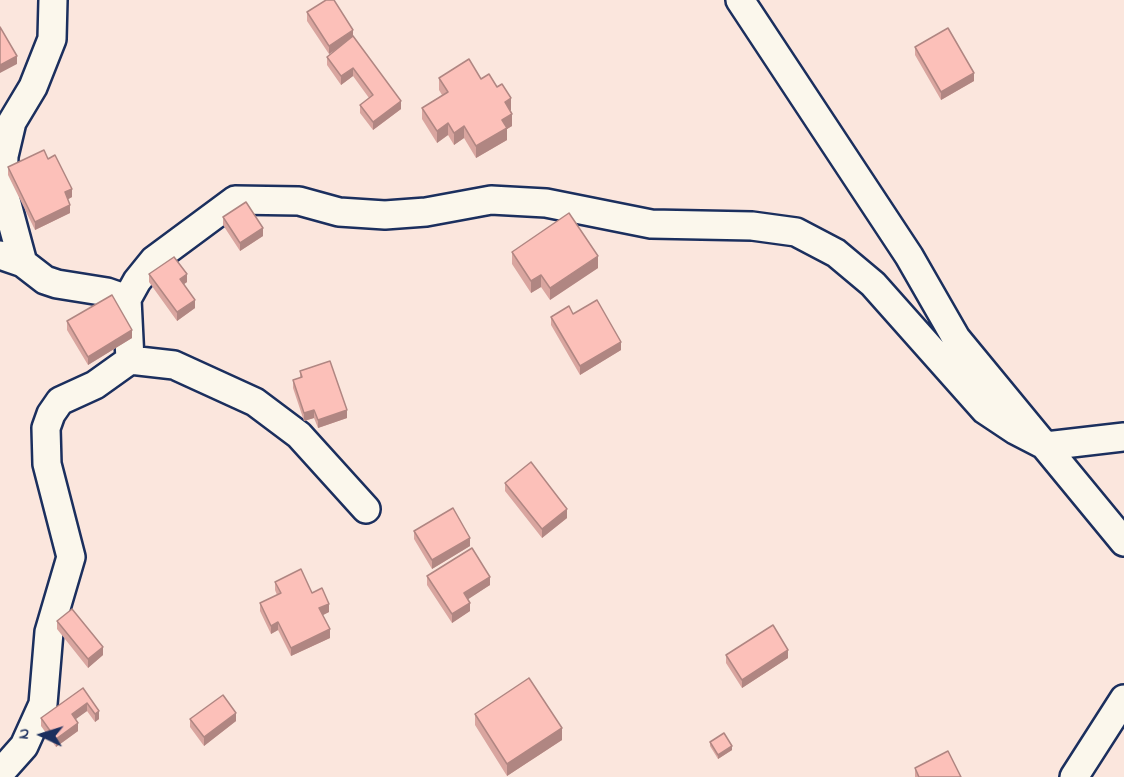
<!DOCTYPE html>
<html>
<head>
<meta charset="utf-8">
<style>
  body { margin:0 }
  #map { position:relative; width:1124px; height:777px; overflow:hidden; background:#fbe6dd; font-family:"Indie Flower",sans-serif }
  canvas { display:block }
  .north { position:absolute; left:12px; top:705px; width:60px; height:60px; -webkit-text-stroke:4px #fbf7ec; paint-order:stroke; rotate:274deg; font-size:16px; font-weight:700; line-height:24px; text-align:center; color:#1b2f5e }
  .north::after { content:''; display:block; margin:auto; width:21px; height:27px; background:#1b2f5e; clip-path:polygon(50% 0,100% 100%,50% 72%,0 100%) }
</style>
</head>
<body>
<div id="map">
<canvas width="1124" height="777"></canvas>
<div class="north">N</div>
</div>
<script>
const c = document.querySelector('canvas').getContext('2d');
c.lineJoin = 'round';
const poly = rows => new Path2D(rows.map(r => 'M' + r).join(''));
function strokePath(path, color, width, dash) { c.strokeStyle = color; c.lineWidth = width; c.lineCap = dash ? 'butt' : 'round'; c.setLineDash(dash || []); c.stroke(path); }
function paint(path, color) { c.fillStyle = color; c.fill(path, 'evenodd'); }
const street = poly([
  [740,0,909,256,956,338,1124,542],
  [0,255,23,263,45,280,57,284,107,292,127,299],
  [23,263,3,189,4,156,12,122,33,87,52,39,53,0],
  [130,360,174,365,255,402,299,435,366,509],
  [0,773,24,746,43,704,49,632,71,557,47,464,46,428,51,414,60,401,95,385,130,360,127,299,137,281,154,260,235,200,299,201,339,212,385,215,426,212,491,200,546,203,651,224,752,226,796,232,836,253,873,284,985,410,1015,430,1046,446,1124,437],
  [1074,777,1124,699]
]);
strokePath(street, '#1b2f5e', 32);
strokePath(street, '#fbf7ec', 27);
paint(poly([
  [307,12,353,36,401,109,373,130,360,113,360,105,369,98,353,76,341,85,327,65,327,57,337,49,329,54,307,21],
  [915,47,974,81,941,100,915,55],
  [439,78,481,79,511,110,510,110,512,126,507,129,507,140,476,158,464,138,454,145,448,135,437,143,422,119,422,108,442,95,439,90],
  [48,159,72,197,68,199,70,213,35,230,8,175,8,167],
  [223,217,263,236,240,251,223,225],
  [512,252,598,268,550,300,541,287,531,293,512,264],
  [149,274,187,282,184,284,195,308,177,321,149,282],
  [573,314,621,350,580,375,551,325,551,317],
  [67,321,132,338,88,365,67,330],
  [300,371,347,418,318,428,314,418,304,421,293,388,293,380,300,378],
  [505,483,567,518,542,538,505,491],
  [414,531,470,546,432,569,414,539],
  [427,576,490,585,467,599,470,611,452,623,427,585],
  [275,582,312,593,329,612,323,615,330,638,291,656,278,630,271,634,260,611,260,603,277,595,275,590],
  [57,621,103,655,88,668,57,629],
  [726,655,788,658,742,688,726,663],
  [83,688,99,719,95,722,87,711,75,719,78,731,56,747,41,726,41,718],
  [475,714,562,740,507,776,475,725],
  [190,719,236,721,204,746,190,727],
  [710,742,732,750,718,759,710,746],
  [915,768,961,777,915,777]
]), '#d9a59f');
paint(poly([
  [353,30,353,38,329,54,329,46],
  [17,56,17,64,0,73,0,65],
  [353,68,353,76,341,85,341,76],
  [974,73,974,81,941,100,941,92],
  [511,98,511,110,505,113,505,102],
  [401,101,401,109,373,130,373,122],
  [512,114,512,126,507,129,507,140,476,158,476,146,502,120],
  [448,123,448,135,437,143,437,131],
  [464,126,464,138,454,145,454,133],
  [72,189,72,197,65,201,65,192],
  [70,205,70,213,35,230,35,222],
  [263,228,263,236,240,251,240,243],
  [598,256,598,268,550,300,550,288],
  [187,274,187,282,180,287,180,279],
  [541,275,541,287,531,293,531,281],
  [195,300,195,308,177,321,177,312],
  [132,330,132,338,88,365,88,357],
  [621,342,621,350,580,375,580,366],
  [314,410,314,418,304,421,304,413],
  [347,410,347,418,318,428,318,420],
  [567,509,567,518,542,538,542,529],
  [470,538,470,546,432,569,432,560],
  [490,577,490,585,464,602,464,593],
  [470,603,470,611,452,623,452,614],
  [329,604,329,612,319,617,319,608],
  [278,622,278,630,271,634,271,626],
  [330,629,330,638,291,656,291,648],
  [103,647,103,655,88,668,88,659],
  [788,650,788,658,742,688,742,680],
  [87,703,87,711,72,722,72,714],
  [99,711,99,719,95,722,95,714],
  [236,713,236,721,204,746,204,737],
  [78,723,78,731,56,747,56,739],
  [562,728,562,740,507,776,507,764],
  [732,746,732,750,718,759,718,755]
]), '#b08682');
const building = poly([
  [326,0,334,0,353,30,329,46,307,12,326,0],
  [0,27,17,56,0,65,0,27],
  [948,28,974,73,941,92,915,47,948,28],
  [353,36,401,101,373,122,360,105,373,95,353,68,341,76,327,57,353,36],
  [469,59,481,79,489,74,497,87,502,84,511,98,505,102,512,114,502,120,507,128,476,146,464,126,454,133,448,123,437,131,422,108,448,92,439,78,469,59],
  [44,150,48,159,55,155,72,189,65,192,70,205,35,222,8,167,44,150],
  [246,202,263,228,240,243,223,217,246,202],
  [569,213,598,256,550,288,541,275,531,281,512,252,569,213],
  [174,257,187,274,180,279,195,300,177,312,149,274,174,257],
  [112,295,132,330,88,357,67,321,112,295],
  [597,300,621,342,580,366,551,317,569,306,573,314,597,300],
  [330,361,347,410,318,420,314,410,304,413,293,380,302,377,300,371,330,361],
  [531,462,567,509,542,529,505,483,531,462],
  [453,508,470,538,432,560,414,531,453,508],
  [472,548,490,577,464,593,470,603,452,614,427,576,472,548],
  [301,569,312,593,322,588,329,604,319,608,330,629,291,648,278,622,271,626,260,603,281,593,275,582,301,569],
  [72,609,103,647,88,659,57,621,72,609],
  [773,625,788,650,742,680,726,655,773,625],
  [529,678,562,728,507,764,475,714,529,678],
  [83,688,99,711,95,714,87,703,72,714,78,723,56,739,41,718,83,688],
  [223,695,236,713,204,737,190,719,223,695],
  [724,733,732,746,718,755,710,742,724,733],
  [948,751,961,777,919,777,915,768,948,751]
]);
paint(building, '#fcc0b9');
strokePath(building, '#b08682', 1.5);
</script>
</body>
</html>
